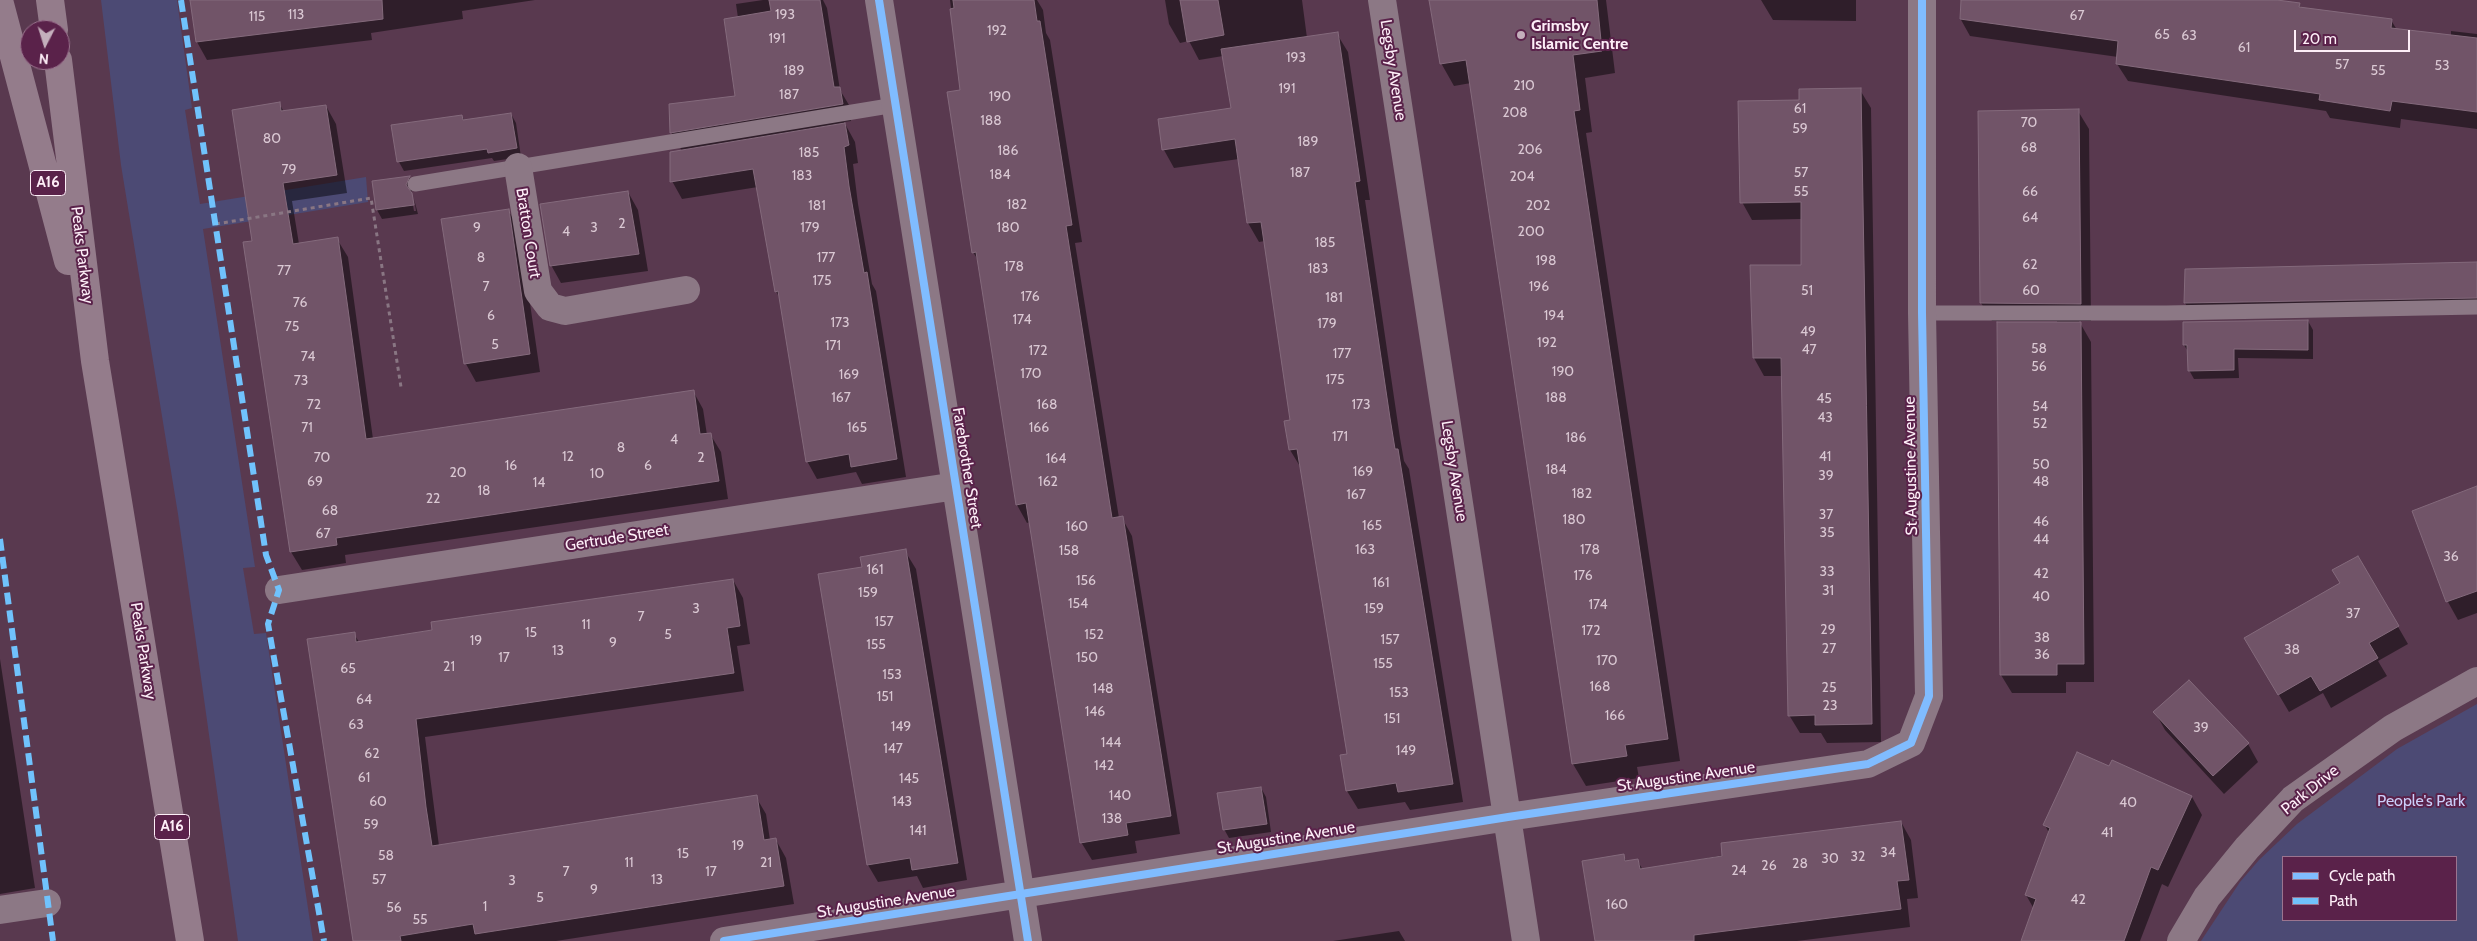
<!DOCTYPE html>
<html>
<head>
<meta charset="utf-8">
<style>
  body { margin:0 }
  #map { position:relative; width:2477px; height:941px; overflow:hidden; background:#59394f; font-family:Cabin,sans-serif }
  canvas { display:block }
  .legend { position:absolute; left:2282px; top:856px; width:175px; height:65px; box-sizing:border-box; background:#5a224a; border:1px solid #9b748f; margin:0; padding:6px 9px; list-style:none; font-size:15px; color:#fdeef7 }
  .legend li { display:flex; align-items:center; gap:10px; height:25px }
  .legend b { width:25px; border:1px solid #9b748f }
  .north { position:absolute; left:20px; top:20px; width:50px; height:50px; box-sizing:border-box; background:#5a224a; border:1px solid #9b748f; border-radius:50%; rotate:185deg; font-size:14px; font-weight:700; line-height:20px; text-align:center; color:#fdeef7 }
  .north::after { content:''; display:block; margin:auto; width:18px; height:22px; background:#c4afbc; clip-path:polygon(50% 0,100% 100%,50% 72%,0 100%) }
  .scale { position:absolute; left:2294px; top:30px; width:116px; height:22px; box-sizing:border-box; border:2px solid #fdeef7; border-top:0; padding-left:6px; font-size:15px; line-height:18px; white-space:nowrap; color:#fdeef7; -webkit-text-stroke:4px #5a224a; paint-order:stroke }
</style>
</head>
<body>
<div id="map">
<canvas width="2477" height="941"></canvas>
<ul class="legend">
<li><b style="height:6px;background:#80bcff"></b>Cycle path</li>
<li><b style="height:6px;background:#70c2fc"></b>Path</li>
</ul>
<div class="north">N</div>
<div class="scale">20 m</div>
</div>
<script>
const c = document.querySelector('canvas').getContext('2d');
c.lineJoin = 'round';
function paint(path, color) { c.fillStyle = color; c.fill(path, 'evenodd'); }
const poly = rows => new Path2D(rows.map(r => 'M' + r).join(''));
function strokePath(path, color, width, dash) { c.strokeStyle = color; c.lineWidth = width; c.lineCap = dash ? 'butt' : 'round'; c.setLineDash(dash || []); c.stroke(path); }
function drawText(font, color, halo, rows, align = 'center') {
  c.font = font + ' Cabin,sans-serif'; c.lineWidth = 4; c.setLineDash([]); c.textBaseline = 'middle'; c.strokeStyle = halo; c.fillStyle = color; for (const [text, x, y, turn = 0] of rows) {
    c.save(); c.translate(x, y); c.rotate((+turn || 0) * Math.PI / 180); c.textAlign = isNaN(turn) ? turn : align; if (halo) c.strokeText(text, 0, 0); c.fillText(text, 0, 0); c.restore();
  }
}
paint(poly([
  [101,0,177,0,192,108,185,110,200,204,366,177,368,202,203,229,255,567,243,568,254,634,266,633,313,941,238,941,178,514,121,165],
  [2477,704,2477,941,2201,941,2240,882,2259,860,2297,824,2397,749],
  [2456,857,2456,920,2283,920,2283,857]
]), '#4c4a74');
paint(poly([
  [191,0,535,0,462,11,463,19,371,33,372,40,207,60,197,42],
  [763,0,823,0,827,8,840,90,849,105,851,121,844,122,855,142,858,163,853,164,858,204,872,284,876,291,906,477,862,484,856,472,817,479,807,461,780,299,776,291,758,187,682,199,672,181,682,151,671,132,736,97,738,18,736,4],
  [950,0,1037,0,1043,10,1046,33,1050,40,1082,242,1075,243,1119,518,1122,518,1132,536,1180,834,1135,841,1137,853,1092,860,1081,842,1030,522,1027,523,1017,505,978,260,973,252,961,91],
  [1165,0,1302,0,1307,38,1337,34,1348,52,1370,200,1365,200,1400,438,1404,461,1409,469,1463,802,1410,810,1405,802,1358,809,1347,791,1349,755,1301,468,1290,450,1292,421,1265,241,1259,242,1248,223,1239,159,1174,168,1164,150,1160,120,1232,110,1223,56,1199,60,1189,41,1180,43,1169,24],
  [1431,0,1606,0,1615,73,1585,78,1592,132,1586,133,1680,761,1637,767,1639,778,1586,786,1573,764,1471,83,1454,86,1441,63],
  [1761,0,1856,0,1856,21,1773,20],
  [1962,0,2270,0,2299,4,2301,8,2391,20,2397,30,2451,36,2451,31,2477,34,2477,129,2401,119,2400,128,2330,118,2326,111,2128,81,2117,64,2118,57,1970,36,1960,18],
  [1860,90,1871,108,1881,742,1827,743,1821,733,1800,733,1789,715,1783,376,1764,376,1754,358,1752,266,1803,266,1802,219,1752,220,1742,202,1800,102],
  [279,103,284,112,326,106,336,124,347,193,292,201,299,244,337,239,348,257,373,439,693,391,703,409,707,435,710,434,721,452,728,499,345,555,346,563,302,570,291,552,245,243,253,242],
  [2078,111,2089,129,2091,321,2079,321,2091,342,2094,682,2066,682,2066,693,2012,693,2001,675,1998,324,2057,324,2057,321,1992,321,1981,303],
  [511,114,516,123,521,157,494,161,492,158,404,171,399,162,462,116,465,121],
  [409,177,414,186,411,193,414,211,416,211,414,199,418,214,382,219,377,210],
  [628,192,638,210,648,271,561,283,551,265],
  [508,210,519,228,540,372,476,382,466,364,443,220],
  [2477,264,2477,308,2190,312,2185,303],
  [2308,321,2313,330,2313,359,2238,358,2239,378,2194,379,2189,370,2189,353,2184,345,2185,323],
  [2477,486,2477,613,2458,620,2448,602,2413,512],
  [905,551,916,569,967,880,923,888,917,876,878,882,868,865],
  [2358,558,2408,644,2378,661,2387,676,2331,708,2323,693,2289,712,2246,639,2341,584],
  [733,580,743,598,750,644,737,646,744,691,425,737,439,846,756,797,766,814,770,840,776,840,786,858,794,904,556,941,354,941,354,634,359,642],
  [0,659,35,888,0,894],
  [2155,712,2248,744,2258,762,2224,794,2165,730],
  [2112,761,2192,797,2202,815,2168,887,2162,884,2140,941,2023,941,2034,909,2026,895,2049,833,2045,825,2109,768],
  [1261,788,1266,797,1271,832,1229,838,1224,829],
  [1901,822,1911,840,1918,898,1907,899,1910,927,1797,941,1596,941,1623,855,1627,862,1637,860,1643,870],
  [1399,931,1405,941,1333,941]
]), '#0007');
const building = poly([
  [190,0,382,0,383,19,196,42,190,0],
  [769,0,820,0,834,87,840,87,843,104,670,133,669,104,735,96,724,19,771,11,769,0],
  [953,0,1034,0,1037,21,1040,21,1072,225,1066,226,1112,518,1123,516,1171,816,1126,823,1128,835,1080,843,1026,503,1016,505,976,252,972,253,947,92,960,90,950,9,954,8,953,0],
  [1180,0,1218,0,1224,35,1187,42,1180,0],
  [1429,0,1597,0,1602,51,1573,55,1580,110,1574,111,1668,739,1625,745,1627,756,1572,764,1466,60,1440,64,1429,0],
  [1961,0,2277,0,2300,3,2299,7,2392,19,2391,28,2477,38,2477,112,2392,101,2390,111,2319,100,2320,94,2116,64,2118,41,1960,19,1961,0],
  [1338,32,1360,181,1355,182,1390,418,1395,449,1398,449,1453,784,1398,792,1396,783,1346,791,1340,755,1347,754,1297,449,1289,450,1284,421,1290,420,1261,222,1247,223,1235,139,1162,150,1158,119,1231,108,1221,49,1338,32],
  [1861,88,1872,724,1815,725,1815,715,1788,716,1781,358,1753,358,1751,301,1750,265,1801,265,1801,202,1740,203,1738,101,1799,100,1799,89,1861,88],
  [280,102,281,111,326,105,337,175,283,183,293,244,338,237,366,439,694,390,700,434,711,433,719,481,336,538,337,545,290,552,243,242,252,241,232,110,280,102],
  [2079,109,2081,304,1980,303,1978,111,2079,109],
  [511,113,517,148,488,153,487,149,397,162,391,125,462,115,463,120,511,113],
  [845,123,849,145,844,147,849,186,864,273,867,272,897,459,851,467,849,454,806,462,778,291,775,292,753,169,670,182,670,152,845,123],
  [410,176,406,185,412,193,414,205,376,210,372,181,410,176],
  [628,191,639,254,550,266,540,204,628,191],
  [509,209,530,354,464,364,441,219,509,209],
  [2477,262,2477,298,2184,303,2185,269,2477,262],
  [2308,320,2308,350,2234,349,2234,370,2188,371,2187,345,2183,345,2183,322,2308,320],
  [1997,322,2081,322,2084,664,2057,664,2057,675,2000,675,1997,322],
  [2477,486,2477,591,2446,602,2412,511,2477,486],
  [906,549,958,863,912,870,910,858,867,865,818,574,862,567,860,557,906,549],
  [2358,556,2399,626,2369,643,2378,658,2320,691,2311,676,2278,695,2244,638,2340,583,2332,570,2358,556],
  [733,579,740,626,727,628,734,673,416,719,426,807,432,846,757,795,764,840,776,838,784,886,475,934,473,924,400,936,401,941,353,941,307,639,355,632,356,642,432,630,431,622,733,579],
  [2189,680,2249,743,2213,776,2153,712,2189,680],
  [2077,752,2109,766,2112,760,2192,796,2158,870,2151,867,2124,941,2021,941,2036,899,2025,895,2050,828,2043,825,2077,752],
  [1261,787,1267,824,1223,830,1217,793,1261,787],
  [1901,821,1909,880,1897,881,1901,909,1694,935,1694,941,1595,941,1582,861,1624,854,1625,861,1638,859,1640,869,1722,856,1721,843,1901,821]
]);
paint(building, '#715468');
strokePath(building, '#846a7c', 1);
strokePath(poly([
  [216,224,371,198,401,387]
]), '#897683', 3, [4, 4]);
strokePath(poly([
  [415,184,895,105],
  [1922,313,2166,313,2477,307]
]), '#8c7885', 15);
strokePath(poly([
  [879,0,1028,941],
  [1382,0,1526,941],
  [518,167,538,291,550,307,565,311,686,290],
  [279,590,956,486],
  [0,910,47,903],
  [724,941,1508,817,1868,764,1911,743,1929,696,1922,313,1922,0],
  [2181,941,2207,897,2247,848,2293,799,2393,728,2477,681]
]), '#8c7885', 28);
strokePath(poly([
  [50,0,54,30],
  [0,4,68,261],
  [58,60,95,361,190,941]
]), '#947c8b', 28);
strokePath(poly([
  [181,0,266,555,279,590,268,624,324,941],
  [0,539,53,941]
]), '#70c2fc', 6, [12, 6]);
strokePath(poly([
  [879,0,1028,941],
  [724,941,1508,817,1868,764,1911,743,1929,696,1922,313,1922,0]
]), '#80bcff', 8);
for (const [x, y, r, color] of [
  [1521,35,5,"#c4afbc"]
]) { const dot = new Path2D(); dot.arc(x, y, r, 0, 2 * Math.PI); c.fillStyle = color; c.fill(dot); strokePath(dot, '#5a224a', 2); }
drawText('14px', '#dac8d3', null, [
  ["113",296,15],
  ["193",785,15],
  ["67",2077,16],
  ["115",257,17],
  ["192",997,31],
  ["65",2162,35],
  ["63",2189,36],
  ["191",777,39],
  ["61",2244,48],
  ["193",1296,58],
  ["57",2342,65],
  ["53",2442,66],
  ["189",794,71],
  ["55",2378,71],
  ["210",1524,86],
  ["191",1287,89],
  ["187",789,95],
  ["190",1000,97],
  ["61",1800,109],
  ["208",1515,113],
  ["188",991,121],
  ["70",2029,123],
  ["59",1800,129],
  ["80",272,139],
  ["189",1308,142],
  ["68",2029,148],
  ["206",1530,150],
  ["186",1008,151],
  ["185",809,153],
  ["79",289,170],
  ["187",1300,173],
  ["57",1801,173],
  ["184",1000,175],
  ["183",802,176],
  ["204",1522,177],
  ["55",1801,192],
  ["66",2030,192],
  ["182",1017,205],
  ["181",817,206],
  ["202",1538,206],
  ["64",2030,218],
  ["2",622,224],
  ["9",477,228],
  ["3",594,228],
  ["179",810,228],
  ["180",1008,228],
  ["4",566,232],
  ["200",1531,232],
  ["185",1325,243],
  ["8",481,258],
  ["177",826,258],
  ["198",1546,261],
  ["62",2030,265],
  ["178",1014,267],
  ["183",1318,269],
  ["77",284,271],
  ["175",822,281],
  ["7",486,287],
  ["196",1539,287],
  ["51",1807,291],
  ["60",2031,291],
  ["176",1030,297],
  ["181",1334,298],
  ["76",300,303],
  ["6",491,316],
  ["194",1554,316],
  ["174",1022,320],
  ["173",840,323],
  ["179",1327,324],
  ["75",292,327],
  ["49",1808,332],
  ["192",1547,343],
  ["5",495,345],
  ["171",833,346],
  ["58",2039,349],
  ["47",1809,350],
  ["172",1038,351],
  ["177",1342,354],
  ["74",308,357],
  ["56",2039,367],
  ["190",1563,372],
  ["170",1031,374],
  ["169",849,375],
  ["175",1335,380],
  ["73",301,381],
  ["167",841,398],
  ["188",1556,398],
  ["45",1824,399],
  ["72",314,405],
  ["168",1047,405],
  ["173",1361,405],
  ["54",2040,407],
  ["43",1825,418],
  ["52",2040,424],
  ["71",307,428],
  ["165",857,428],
  ["166",1039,428],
  ["171",1340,437],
  ["186",1576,438],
  ["4",674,440],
  ["8",621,448],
  ["12",568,457],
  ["41",1825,457],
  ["70",322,458],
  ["2",701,458],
  ["164",1056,459],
  ["50",2041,465],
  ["16",511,466],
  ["6",648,466],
  ["184",1556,470],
  ["169",1363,472],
  ["20",458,473],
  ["10",597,474],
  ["39",1826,476],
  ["69",315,482],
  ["162",1048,482],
  ["48",2041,482],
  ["14",539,483],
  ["18",484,491],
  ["182",1582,494],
  ["167",1356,495],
  ["22",433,499],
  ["68",330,511],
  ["37",1826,515],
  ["180",1574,520],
  ["46",2041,522],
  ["165",1372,526],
  ["160",1077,527],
  ["35",1827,533],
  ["67",323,534],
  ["44",2041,540],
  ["163",1365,550],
  ["178",1590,550],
  ["158",1069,551],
  ["36",2451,557],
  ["161",875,570],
  ["33",1827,572],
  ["42",2041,574],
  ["176",1583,576],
  ["156",1086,581],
  ["161",1381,583],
  ["31",1828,591],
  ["159",868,593],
  ["40",2041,597],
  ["154",1078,604],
  ["174",1598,605],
  ["3",696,609],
  ["159",1374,609],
  ["37",2353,614],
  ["7",641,617],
  ["157",884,622],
  ["11",586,625],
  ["29",1828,630],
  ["172",1591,631],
  ["15",531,633],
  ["5",668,635],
  ["152",1094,635],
  ["38",2042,638],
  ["157",1390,640],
  ["19",476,641],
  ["9",613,643],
  ["155",876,645],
  ["27",1829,649],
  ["38",2292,650],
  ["13",558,651],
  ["36",2042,655],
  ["17",504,658],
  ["150",1087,658],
  ["170",1607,661],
  ["155",1383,664],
  ["21",449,667],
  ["65",348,669],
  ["153",892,675],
  ["168",1600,687],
  ["25",1829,688],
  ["148",1103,689],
  ["153",1399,693],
  ["151",885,697],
  ["64",364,700],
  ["23",1830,706],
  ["146",1095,712],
  ["166",1615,716],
  ["151",1392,719],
  ["63",356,725],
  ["149",901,727],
  ["39",2201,728],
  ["144",1111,743],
  ["147",893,749],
  ["149",1406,751],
  ["62",372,754],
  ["142",1104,766],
  ["61",364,778],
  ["145",909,779],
  ["140",1120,796],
  ["60",378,802],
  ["143",902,802],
  ["40",2128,803],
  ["138",1112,819],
  ["59",371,825],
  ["141",918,831],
  ["41",2107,833],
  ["19",738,846],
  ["34",1888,853],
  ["15",683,854],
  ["58",386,856],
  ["32",1858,857],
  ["30",1830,859],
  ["11",629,863],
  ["21",766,863],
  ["28",1800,864],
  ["26",1769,866],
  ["24",1739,871],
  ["7",566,872],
  ["17",711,872],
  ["57",379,880],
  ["13",657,880],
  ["3",512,881],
  ["9",594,890],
  ["5",540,898],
  ["42",2078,900],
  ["160",1617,905],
  ["1",485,907],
  ["56",394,908],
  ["55",420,920]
]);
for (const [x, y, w] of [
  [48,183,35],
  [172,827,35]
]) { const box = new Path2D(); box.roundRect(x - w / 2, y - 12.5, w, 25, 4); c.fillStyle = '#5a224a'; c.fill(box); strokePath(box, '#fdeef7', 1); }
drawText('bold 15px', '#fdeef7', null, [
  ["A16",48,183],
  ["A16",172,827]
]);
drawText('bold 16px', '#fdeef7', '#5a224a', [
  ["Grimsby",1531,26],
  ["Islamic Centre",1531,44]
], 'left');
drawText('16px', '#fdeef7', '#5a224a', [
  ["Legsby Avenue",1393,70,81],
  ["Bratton Court",528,233,81],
  ["Peaks Parkway",82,255,83],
  ["St Augustine Avenue",1911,466,-91],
  ["Farebrother Street",967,468,81],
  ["Legsby Avenue",1454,471,81],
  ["Gertrude Street",617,538,-9],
  ["Peaks Parkway",143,651,81],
  ["St Augustine Avenue",1686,777,-8],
  ["Park Drive",2310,790,-39],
  ["St Augustine Avenue",1286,838,-9],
  ["St Augustine Avenue",886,902,-9]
]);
drawText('16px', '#cbcffa', '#5a224a', [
  ["People's Park",2421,801]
]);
</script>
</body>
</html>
